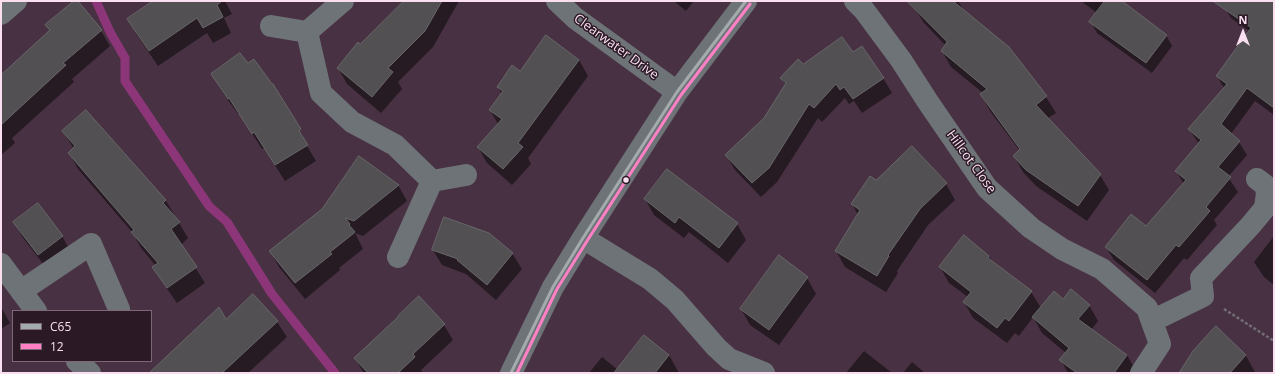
<!DOCTYPE html>
<style>
body{margin:0}
#map{position:relative;width:1275px;height:374px;overflow:hidden;background:#483142;font-family:"Open Sans",sans-serif}
canvas{display:block}
.frame{position:absolute;inset:0;border:2px solid #fadff1;pointer-events:none}
.legend{position:absolute;left:12px;top:310px;width:140px;height:52px;box-sizing:border-box;background:#2b1926;border:1px solid #7e6877;margin:0;padding:5px 7px;list-style:none;font-size:12px;color:#fadff1}
.legend li{display:flex;align-items:center;gap:8px;height:20px}
.legend b{width:20px;border:1px solid #7e6877}
.north{position:absolute;left:1223px;top:12px;width:40px;height:40px;-webkit-text-stroke:3px #2b1926;paint-order:stroke;rotate:0deg;font-size:11px;font-weight:700;line-height:16px;text-align:center;color:#fadff1}
.north::after{content:'';display:block;margin:auto;width:14px;height:18px;background:#fadff1;clip-path:polygon(50% 0,100% 100%,50% 72%,0 100%)}
</style>
<div id="map">
<canvas width="1275" height="374"></canvas>
<div class="frame"></div>
<ul class="legend">
<li><b style="height:5px;background:#a3abad"></b>C65</li>
<li><b style="height:5px;background:#ff80c5"></b>12</li>
</ul>
<div class="north">N</div>
</div>
<script>
const ctx = document.querySelector('canvas').getContext('2d');
ctx.lineJoin = 'round';
function paint(path, color) { ctx.fillStyle = color; ctx.fill(path, 'evenodd'); }
function strokePath(path, color, width, dash) { ctx.strokeStyle = color; ctx.lineWidth = width; ctx.lineCap = dash ? 'butt' : 'round'; ctx.setLineDash(dash || []); ctx.stroke(path); }
function write(font, color, halo, rows, align = 'center') {
  ctx.font = font + ' "Open Sans",sans-serif'; ctx.lineWidth = 3; ctx.setLineDash([]); ctx.textBaseline = 'middle'; ctx.strokeStyle = halo; ctx.fillStyle = color; for (const [text, x, y, turn = 0] of rows) {
    ctx.save(); ctx.translate(x, y); ctx.rotate((+turn || 0) * Math.PI / 180); ctx.textAlign = isNaN(turn) ? turn : align; if (halo) ctx.strokeText(text, 0, 0); ctx.fillText(text, 0, 0); ctx.restore();
  }
}
paint(new Path2D(`
 M76 1 101 31 110 46 72 79 74 82 12 138 15 143 1 155V76L50 31 46 25Z
 M154 1H225L232 14 224 18 231 33 213 43 207 33 158 66 137 35 128 19Z
 M405 1H459L433 47 398 82 402 89 381 113 347 84 338 68Z
 M674 1H694L686 11Z
 M921 1H958L964 11 1009 47 1046 97 1056 113 1048 118 1100 175 1109 190 1087 221 1036 186 1023 172 1014 156 1020 151 990 111 981 95 983 93 951 67 942 51 946 46 924 23 914 7Z
 M1081 1H1120L1166 35 1172 46 1152 73 1097 33 1091 22 1097 13Z
 M1233 1H1274V40L1270 46 1231 18 1226 10Z
 M853 54 883 78 892 93 862 113 854 101 849 104 845 98 822 122 818 118 777 182 761 197 735 170 726 155 764 119 786 85 781 78 803 65Z
 M255 59 316 161 285 181 264 148 262 149 239 113 238 114 221 90 212 74 248 65Z
 M579 60 588 76 528 158 531 164 512 185 487 163 478 147 498 124 490 110 502 94 498 87 520 72Z
 M1274 71V115L1255 101 1231 134 1239 142 1247 155 1228 177 1238 192 1214 220 1217 225 1187 260 1184 258 1155 293 1114 260 1106 247 1146 228 1184 184 1176 171 1199 144 1189 129 1224 88 1217 76Z
 M86 112 166 201 188 238 181 245 205 283 177 303 163 283 153 268 156 266 141 248 132 232 78 169 69 153 74 149 63 131Z
 M912 147 946 184 955 200 928 225 897 271 898 273 886 292 845 267 836 251 858 215 852 204Z
 M398 185 407 201 363 236 355 233 363 249 339 268 340 270 305 299 279 267 270 251 322 210ZM354 231V234L327 255 325 254Z
 M645 199 737 224 746 240 728 263 689 232 684 238 654 215Z
 M14 222 62 236 71 252 48 270 23 238Z
 M1274 236V285L1264 277 1254 262Z
 M433 250 512 253 522 269 496 300 466 274 442 265Z
 M989 256 992 262 1031 292 1041 308 1063 300 1089 305 1098 321 1091 330 1127 355 1136 371 1134 373H1068L1061 360 1066 353 1042 333 1033 317 1019 336 1015 333 1007 343 973 318 964 302 968 297 949 283 940 267Z
 M807 278 816 294 779 345 750 325 741 309Z
 M253 295 277 322 287 337 248 373H150L226 320Z
 M1 307 10 323 1 329Z
 M444 325 453 340 421 370 423 373H364L355 358Z
 M1216 327 1246 356 1255 372 1254 373H1181Z
 M864 351 892 373H846Z
 M669 355 679 373H589L602 357 618 370Z
 M912 362 925 373H903Z`), '#0007');
strokePath(new Path2D(`
 M96 1 110 32 125 58V81L209 206 227 222 272 294 335 373`), '#8c3578', 9);
const building = new Path2D(`
 M74 1H78L102 30 63 63 66 65 1 125V75L50 30 45 25Z
 M153 1H222L217 5 223 17 203 28 197 18 149 51 127 19Z
 M404 1H442L425 31 388 68 393 72 372 97 337 68 358 42 360 44Z
 M907 1H953L1009 47 1047 96 1036 105 1101 174 1078 206 1026 170 1013 156 1020 149 980 94 987 89 941 51 947 42Z
 M1105 1H1122L1167 35 1146 63 1089 22Z
 M1213 1H1274V108L1247 88 1221 124 1240 141 1218 167 1231 177 1206 207 1210 211 1179 247 1176 245 1147 280 1105 247 1131 214 1146 226 1186 180 1175 171 1201 140 1188 129 1227 84 1216 76 1251 28Z
 M546 35 579 60 518 143 523 147 503 169 477 147 502 119 489 110 503 91 497 87 512 65 520 71Z
 M842 37 853 52 862 46 884 78 853 99 844 87 840 90 836 84 814 108 809 104 769 168 752 183 725 155 764 118 786 83 780 78 798 59 803 64Z
 M240 53 248 63 254 59 272 84H273L301 129 299 131 308 145 275 165 254 132 252 134 229 98 228 99 211 74Z
 M86 110 166 200 163 203 180 222 171 229 197 267 167 288 152 267 158 263 131 232 134 230 68 153 75 146 62 131Z
 M912 146 947 183 920 209 888 255 889 256 877 276 835 251 860 210 851 204 870 176 876 180Z
 M359 156 399 185 354 221 345 218 350 224 349 225 355 232 330 252 332 254 295 283 269 251 322 209Z
 M667 169 738 223 719 248 679 217 675 223 644 199Z
 M38 203 63 236 38 255 13 222Z
 M444 217 489 233 513 253 487 285 457 260 458 259 432 250Z
 M964 235 989 256 988 258 1032 291 1009 321 1005 318 997 328 963 302 971 292 939 267Z
 M779 255 808 277 769 330 740 309Z
 M1071 289 1090 305 1078 319 1127 355 1114 373H1077L1059 360 1069 348 1032 317 1054 291 1063 299Z
 M253 294 278 321 222 373H149L219 307 226 319Z
 M419 296 445 324 413 354 415 357 398 373H368L354 358 398 317V316Z
 M1216 326 1246 355 1230 373H1179L1193 351Z
 M644 335 669 355 655 373H614Z`);
paint(building, '#535054');
strokePath(building, '#676768', 1);
strokePath(new Path2D(`
 M1224 309 1274 341`), '#736d75', 2.5, [3, 2]);
strokePath(new Path2D(`
 M343 1 307 32 321 93 352 122 395 145 432 181 398 257
 M557 1 575 18 677 92
 M855 1 864 10 901 60 928 102 987 188 1031 228 1062 249 1102 269 1147 308 1160 344 1141 373
 M1 14 16 1
 M271 26 307 32
 M432 181 466 175
 M583 238 650 279 675 300 716 347 729 359 764 373
 M1 264 36 311
 M21 291 91 244 119 309
 M1152 321 1203 296 1201 278 1250 226 1265 208 1267 193 1265 185 1257 179
 M77 361 90 373
 M511 373 553 287 583 238 677 92 746 1`), '#6e7378', 22);
strokePath(new Path2D(`
 M511 373 553 287 583 238 677 92 746 1`), '#a3abad', 3);
strokePath(new Path2D(`
 M517 373 557 289 587 241 681 95 750 4`), '#ff80c5', 3);
for (const [x, y, r, color] of [
 [626,180,3.5,"#fadff1"]
]) { const dot = new Path2D(); dot.arc(x, y, r, 0, 2 * Math.PI); ctx.fillStyle = color; ctx.fill(dot); strokePath(dot, '#2b1926', 1.5); }
write('13px', '#fadff1', '#2b1926', [
 ["Clearwater Drive",616,47,36],
 ["Hillcot Close",971,162,54]
]);
</script>
